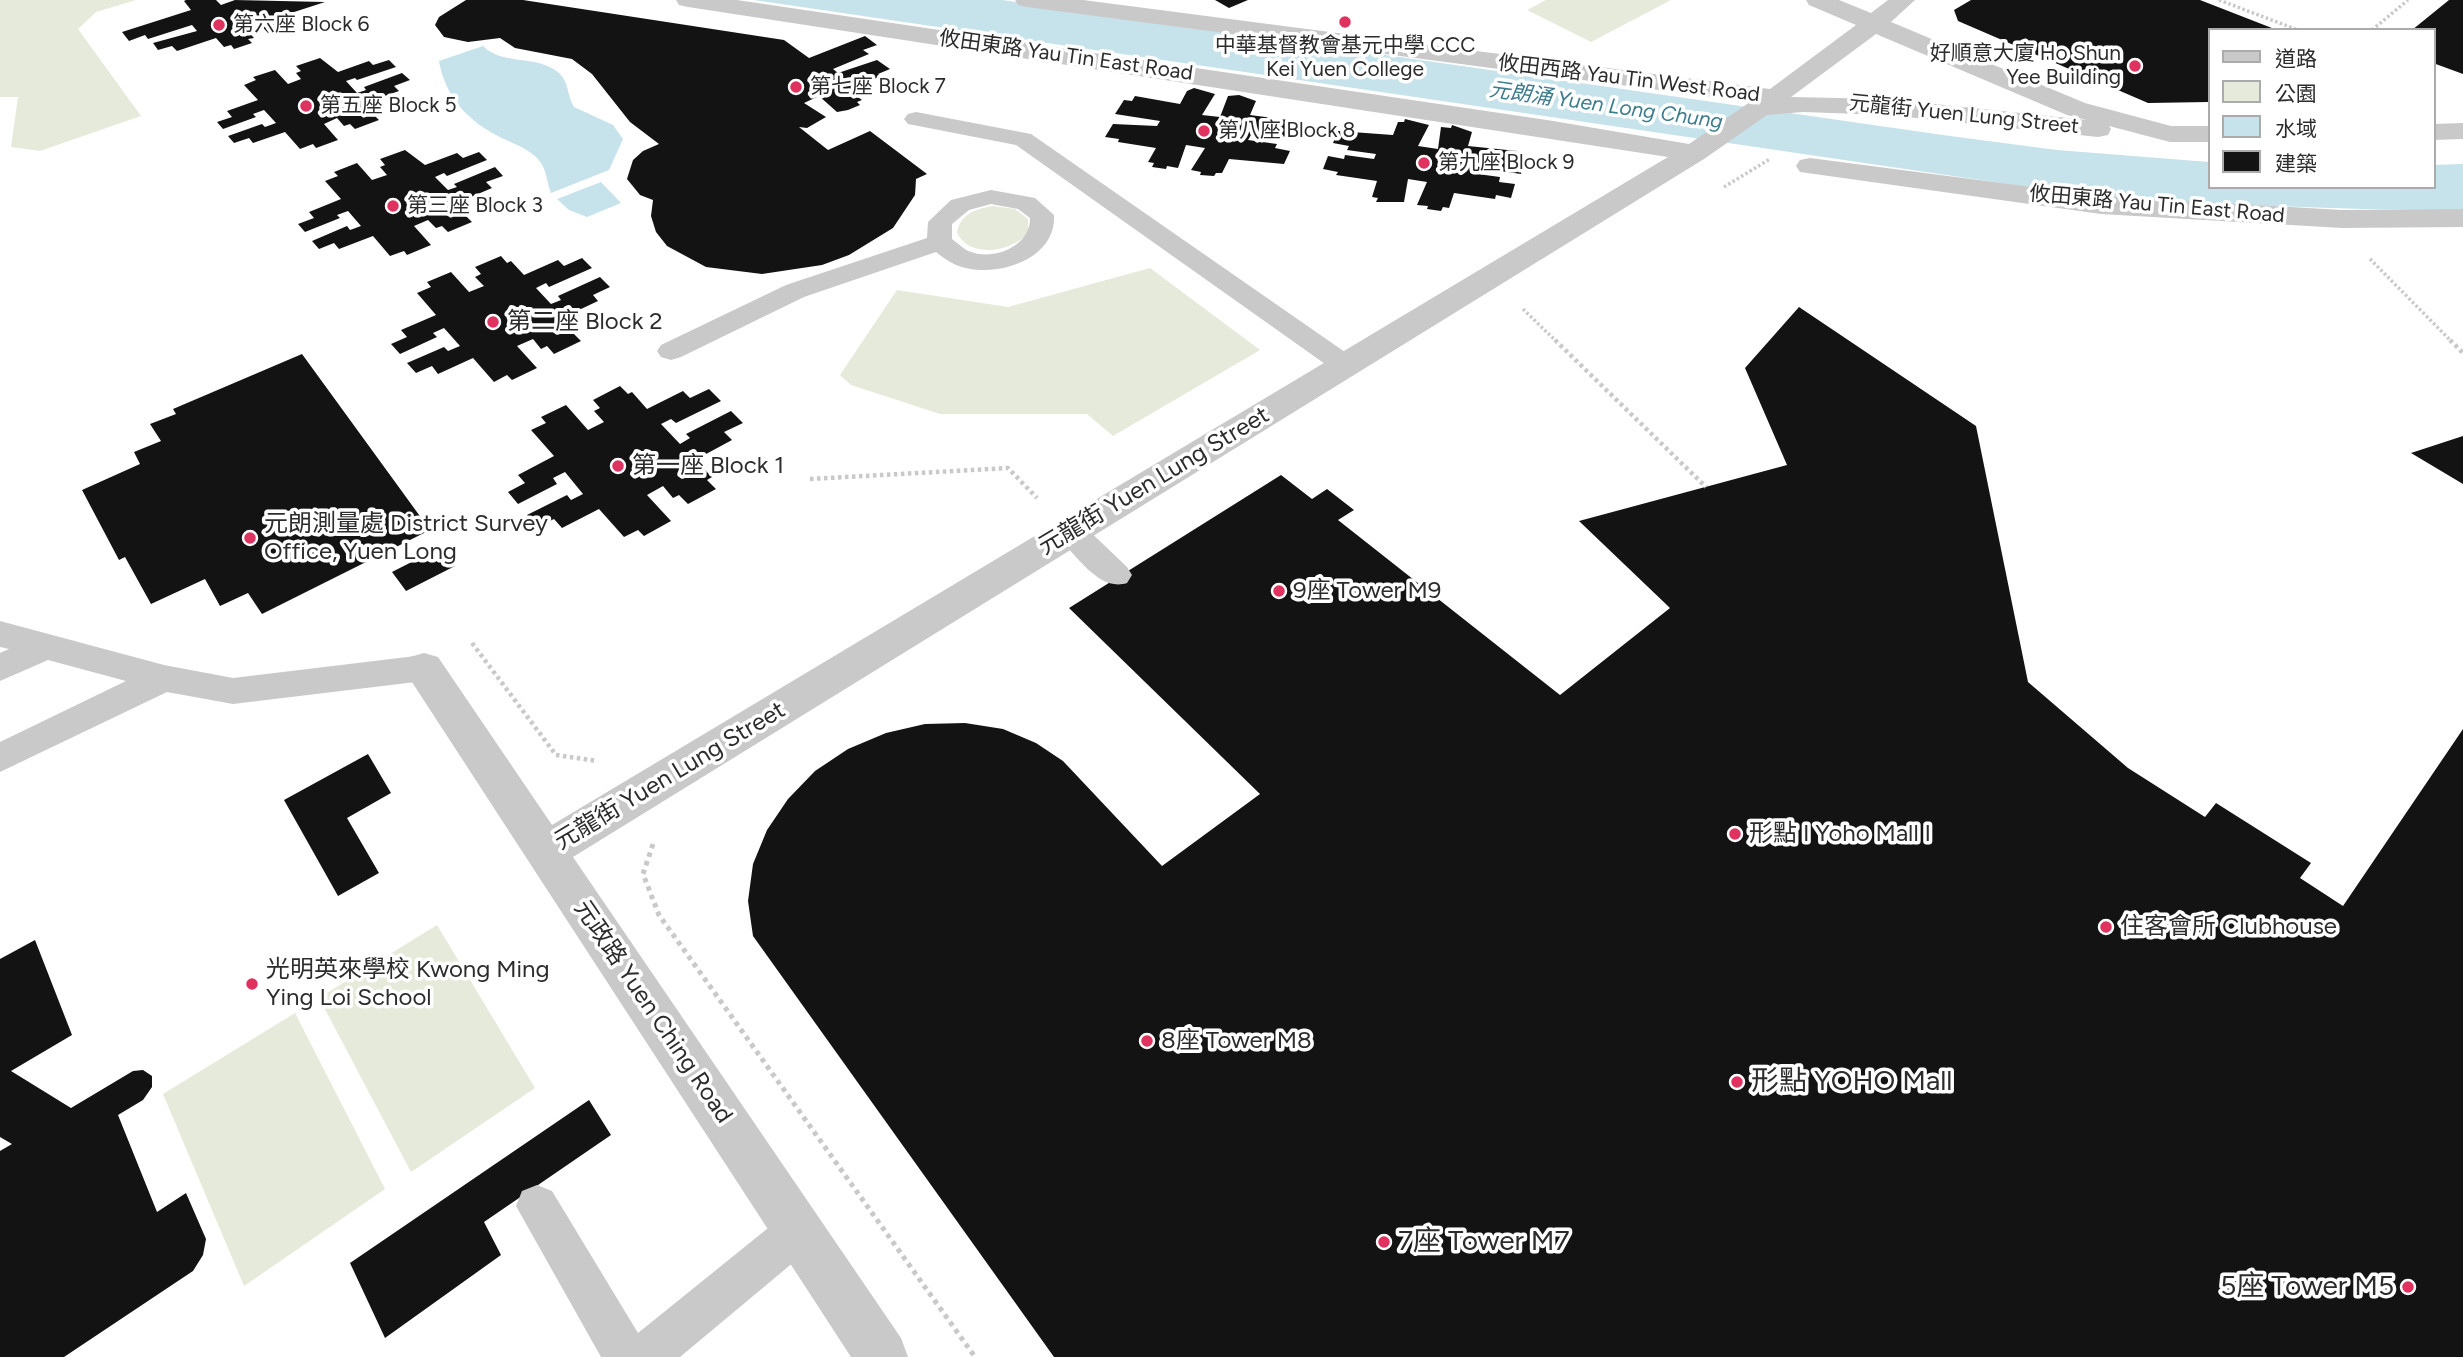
<!DOCTYPE html>
<meta charset="utf-8">
<style>
body{margin:0}
#map{position:relative;width:2463px;height:1357px;overflow:hidden;background:#fff;font-family:Figtree,"Noto Sans TC",sans-serif}
canvas{display:block}
.legend{position:absolute;left:2208px;top:28px;width:228px;height:161px;box-sizing:border-box;background:#fff;border:2px solid #ababab;margin:0;padding:9px 12px;list-style:none;font-size:21px;color:#2c2c2c}
.legend li{display:flex;align-items:center;gap:14px;height:35px}
.legend b{width:35px;border:2px solid #ababab}
</style>
<div id="map">
<canvas width="2463" height="1357"></canvas>
<ul class="legend">
<li><b style="height:9px;background:#c9c9c9"></b>道路</li>
<li><b style="height:19px;background:#e6eada"></b>公園</li>
<li><b style="height:19px;background:#c6e2ea"></b>水域</li>
<li><b style="height:19px;background:#131313"></b>建築</li>
</ul>
</div>
<script>
const ctx = document.querySelector('canvas').getContext('2d');
ctx.lineJoin = 'round';
function paint(path, color) { ctx.fillStyle = color; ctx.fill(path, 'evenodd'); }
function strokePath(path, color, width, dash) { ctx.strokeStyle = color; ctx.lineWidth = width; ctx.lineCap = dash ? 'butt' : 'round'; ctx.setLineDash(dash || []); ctx.stroke(path); }
function write(font, color, halo, rows, align = 'center') {
  ctx.font = font + ' Figtree,"Noto Sans TC",sans-serif'; ctx.lineWidth = 7; ctx.setLineDash([]); ctx.textBaseline = 'middle'; ctx.strokeStyle = halo; ctx.fillStyle = color; for (const [text, x, y, turn = 0] of rows) {
    ctx.save(); ctx.translate(x, y); ctx.rotate((+turn || 0) * Math.PI / 180); ctx.textAlign = isNaN(turn) ? turn : align; if (halo) ctx.strokeText(text, 0, 0); ctx.fillText(text, 0, 0); ctx.restore();
  }
}
paint(new Path2D(`
 M0 0H136L96 12 78 29 141 116 40 151 11 147 18 97H0Z
 M1546 0H1671L1591 42 1527 10Z
 M993 206 1015 209 1028 219V233C1012 252 970 259 957 233 960 214 976 209 993 206Z
 M1150 268 1260 350 1113 436 1087 414H940L851 385 840 375 897 290 1008 307Z
 M437 925 535 1088 411 1172 319 998Z
 M295 1013 385 1189 244 1286 163 1094Z`), '#e6eada');
paint(new Path2D(`
 M754 0H1002L1950 136 2057 150 2209 162V187H2433V165L2463 164V210C2331 210 2200 204 2069 193Z
 M483 46C502 66 537 54 559 73 569 82 567 96 574 107L613 125 623 139 609 170 551 193C546 180 547 168 537 158 526 147 511 143 498 136 467 120 445 96 439 61Z
 M601 182 621 203 587 217 569 210 557 199Z`), '#c6e2ea');
paint(new Path2D(`
 M186 0H216L221 5 235 0 325 2 288 14 297 23 290 25 294 29 276 35 273 31 268 33 257 21 243 26 254 38 248 39 252 43 234 49 231 45 224 47 216 38 177 51 172 46 158 50 153 43 197 31 192 25 148 39 145 35 129 41 122 32 191 10 184 1Z
 M466 0H523L784 40 809 58 865 36 877 45 863 50 869 54 833 69 838 73 877 60 890 69 878 74 881 76 848 90 862 100 857 102 860 105 848 110 837 112 819 96 804 103 826 117 807 128 799 127 828 150 870 131 927 174 916 179 915 195 893 228 849 255 822 265 762 274 706 267 667 246 656 232 651 216 653 200 640 195 627 179 633 160 643 151 659 144 630 122 592 74 572 59 515 48 500 38 468 42 444 37 435 25 439 17Z
 M1215 0H1248L1229 8Z
 M1971 0H2200L2277 30H2209V102L2148 103 1958 21 1954 10Z
 M2449 0H2463V74L2433 63V30H2412Z
 M320 58 338 72 369 61 373 65 389 60 396 67 357 80 355 78 346 81 357 93 366 90 364 87 402 73 410 80 394 86 399 91 367 102 377 113 374 115 379 120 355 129 350 124 344 126 337 118 324 124 338 140 316 148 313 144 300 149 285 132 253 143 249 138 234 143 228 136 262 124 265 127 276 123 264 110 253 114 256 117 223 129 217 122 232 117 227 111 258 100 244 85 256 80 253 77 275 70 288 84 301 79 296 73 301 71 296 66Z
 M1194 88 1215 94 1202 115 1220 117 1228 96 1239 95 1256 101 1250 115 1288 120 1287 123 1301 126 1296 138 1280 136 1279 140 1251 135 1248 140 1277 144 1275 148 1290 151 1284 164 1229 159 1222 173H1216L1214 176 1200 175 1201 172 1191 170 1205 148 1186 145 1178 168 1167 166 1166 169 1152 167 1154 163 1148 162 1156 148 1118 142 1119 139 1105 137 1113 124 1157 126 1160 121 1115 114 1124 100 1132 101 1135 96 1180 104 1187 91Z
 M1405 119 1429 125 1418 146 1438 149 1441 127 1451 128 1452 125 1472 132 1468 146 1517 151 1515 157 1524 158 1521 174 1472 167 1470 173 1500 177 1499 182 1515 184 1511 198 1496 195 1495 199 1454 193 1449 208 1443 207 1441 211 1427 209 1428 206 1417 205 1427 182 1408 179 1404 202H1376L1378 198 1372 197 1377 181 1336 175 1338 172 1323 169 1328 156 1344 159 1345 155 1374 159 1376 154 1347 150 1349 146 1333 143 1338 131 1393 135 1398 122H1404Z
 M405 150 425 165 457 153 463 158 479 152 487 160 447 176 444 173 435 177 448 190 457 187 454 184 495 167 503 176 486 182 492 188 459 202 470 214 466 216 472 222 448 232 442 226 436 228 428 220 414 226 431 245 407 255 404 251 390 256 373 236 339 249 334 243 319 249 312 241 347 226 350 230 361 226 348 211 337 215 340 218 305 232 298 224 314 218 309 212 341 199 325 181 338 176 334 172 357 163 372 180 387 175 380 167 385 165 380 159Z
 M501 256 507 263 511 261 524 275 558 260 564 266 582 258 592 268 549 287 546 283 536 288 551 304 561 300 558 296 600 277 610 287 593 295 598 301 564 317 578 332 574 334 581 341 554 354 547 346 541 349 533 339 517 346 537 368 512 380 507 375 494 382 473 358 438 374 432 366 416 373 407 363 444 347 448 351 460 346 444 328 433 333 437 337 400 354 391 344 407 337 401 330 436 315 417 293 431 287 427 282 451 272 469 292 484 286 475 277 481 274 475 267Z
 M1799 307 1976 426 2028 682 2128 768 2205 817 2216 803 2311 863 2300 878 2343 906 2463 729V1357H1054L753 936 748 901 753 864 767 830 788 799 815 771 848 749 886 733 925 724 965 723 1003 729 1036 743 1063 761 1162 866 1260 794 1069 608 1281 475 1312 499 1327 489 1354 510 1338 520 1560 695 1670 608 1579 521 1787 465 1745 368Z
 M302 354 430 530 262 614 248 593 220 606 205 579 151 604 125 557 119 560 82 490 140 464 134 452 161 441 150 424 176 414 173 409Z
 M620 386 628 394 632 392 647 409 683 391 690 398 709 389 721 401 676 423 671 419 661 424 680 444 690 438 686 434 731 411 743 423 724 432 732 440 695 460 712 477 707 480 716 489 688 504 679 495 673 498 663 486 647 495 671 521 644 536 638 530 624 537 599 509 562 528 554 519 537 527 527 515 567 495 571 500 583 494 565 472 553 478 557 484 518 504 508 492 525 483 518 475 554 456 531 430 546 423 541 417 566 405 588 430 604 422 594 411 600 408 593 400Z
 M2463 436V484L2411 453Z
 M441 547 455 566 406 591 392 572Z
 M368 754 391 793 347 818 379 873 338 896 284 800Z
 M35 940 72 1035 11 1071 71 1108 133 1071 143 1070 152 1076V1087L143 1100 118 1115 157 1212 186 1193 206 1239 203 1255 193 1271 64 1357H0V1151L12 1144 0 1137V959Z
 M589 1100 611 1135 484 1222 501 1255 385 1338 350 1263Z`), '#131313');
strokePath(new Path2D(`
 M2219 0 2298 30
 M2372 30 2408 0
 M1724 187 1770 159
 M2370 259 2452 342
 M1523 309 1557 342`), '#c9c9c9', 3.5, [2.5, 2.5]);
strokePath(new Path2D(`
 M1555 340 1706 487
 M2450 340 2463 353
 M810 479 1008 468 1037 498
 M472 643 556 755 597 761`), '#c9c9c9', 4.5, [3.5, 3.5]);
strokePath(new Path2D(`
 M653 844 643 874 659 915 975 1357`), '#c9c9c9', 5, [4.5, 4.5]);
paint(new Path2D(`
 M916 112 1031 134 1355 359 1359 365 1355 371 1345 374 1335 371 1016 145 908 124 904 119 908 114Z
 M991 190 1035 198 1054 215C1057 261 991 281 954 264 948 261 941 256 936 252L804 297 681 357 671 360 661 357 657 351 661 345 786 285 927 238 928 222 951 200ZM991 204 1018 209 1030 218C1031 245 995 261 971 252 964 250 958 243 952 239V224L969 210Z
 M1071 521 1082 524 1127 567 1132 575 1127 583C1100 592 1078 557 1060 540L1056 532 1060 524Z
 M0 621 164 665 233 678 424 655 436 659 441 668 436 677 424 681 233 704 167 692 0 772V742L126 681 48 660 0 681V653L9 649 0 647Z
 M537 1185 552 1191 638 1333 783 1216 798 1209 813 1216 820 1231 813 1246 680 1357H601L516 1206 522 1191Z`), '#c9c9c9');
paint(new Path2D(`
 M676 0H737L1547 120 1689 144 1750 102 1027 7 1018 5 1015 0H1083L1770 89 1856 25 1809 5 1806 0H1839L1871 13 1888 0H1915L1891 22 2085 103 2171 126H2209V142H2170L2109 126 2111 129 2108 135 2098 137 1887 115 1803 112 1767 115 1704 159 573 857 901 1338 908 1357H851L410 679 405 668 410 657 424 653 438 657 552 825 1668 157 688 7 679 5ZM1876 34 2067 115 2087 120 1887 99 1791 97Z
 M2463 123V139L2433 140V124Z
 M1810 158 2101 196 2342 210 2463 209V227L2342 228 2101 214 1800 172 1796 166 1800 160Z`), '#c9c9c9');
for (const [x, y, r, color] of [
 [1345,22,7,"#e0325f"],
 [219,25,7,"#e0325f"],
 [2135,66,7,"#e0325f"],
 [796,87,7,"#e0325f"],
 [306,106,7,"#e0325f"],
 [1204,131,7,"#e0325f"],
 [1424,163,7,"#e0325f"],
 [393,206,7,"#e0325f"],
 [493,322,7,"#e0325f"],
 [618,466,7,"#e0325f"],
 [250,538,7,"#e0325f"],
 [1279,591,7,"#e0325f"],
 [1735,834,7,"#e0325f"],
 [2106,927,7,"#e0325f"],
 [252,984,7,"#e0325f"],
 [1147,1041,7,"#e0325f"],
 [1737,1082,7,"#e0325f"],
 [1384,1242,7,"#e0325f"],
 [2408,1287,7,"#e0325f"]
]) { const dot = new Path2D(); dot.arc(x, y, r, 0, 2 * Math.PI); ctx.fillStyle = color; ctx.fill(dot); strokePath(dot, '#fff', 2.5); }
write('21px', '#2c2c2c', '#fff', [
 ["第六座 Block 6",233,25],
 ["中華基督教會基元中學 CCC",1345,46,"center"],
 ["Kei Yuen College",1345,70,"center"],
 ["好順意大廈 Ho Shun",2121,54,"right"],
 ["Yee Building",2121,78,"right"],
 ["第七座 Block 7",810,87],
 ["第五座 Block 5",320,106],
 ["第八座 Block 8",1218,131],
 ["第九座 Block 9",1438,163],
 ["第三座 Block 3",407,206]
], 'left');
write('21px', '#2c2c2c', '#fff', [
 ["攸田東路 Yau Tin East Road",1066,56,8],
 ["攸田西路 Yau Tin West Road",1629,79,7],
 ["元龍街 Yuen Lung Street",1964,115,6],
 ["攸田東路 Yau Tin East Road",2157,205,5]
]);
write('italic 21px', '#3d7c8c', '#fff', [
 ["元朗涌 Yuen Long Chung",1606,106,8]
]);
write('24px', '#2c2c2c', '#fff', [
 ["第二座 Block 2",507,322],
 ["第一座 Block 1",632,466],
 ["元朗測量處 District Survey",264,524],
 ["Office, Yuen Long",264,552],
 ["9座 Tower M9",1293,591],
 ["形點 I Yoho Mall I",1749,834],
 ["住客會所 Clubhouse",2120,927],
 ["光明英來學校 Kwong Ming",266,970],
 ["Ying Loi School",266,998],
 ["8座 Tower M8",1161,1041]
], 'left');
write('24px', '#2c2c2c', '#fff', [
 ["元龍街 Yuen Lung Street",1154,481,-31],
 ["元龍街 Yuen Lung Street",670,776,-31],
 ["元政路 Yuen Ching Road",653,1012,56]
]);
write('28px', '#2c2c2c', '#fff', [
 ["形點 YOHO Mall",1751,1082],
 ["7座 Tower M7",1398,1242],
 ["5座 Tower M5",2394,1287,"right"]
], 'left');
</script>
